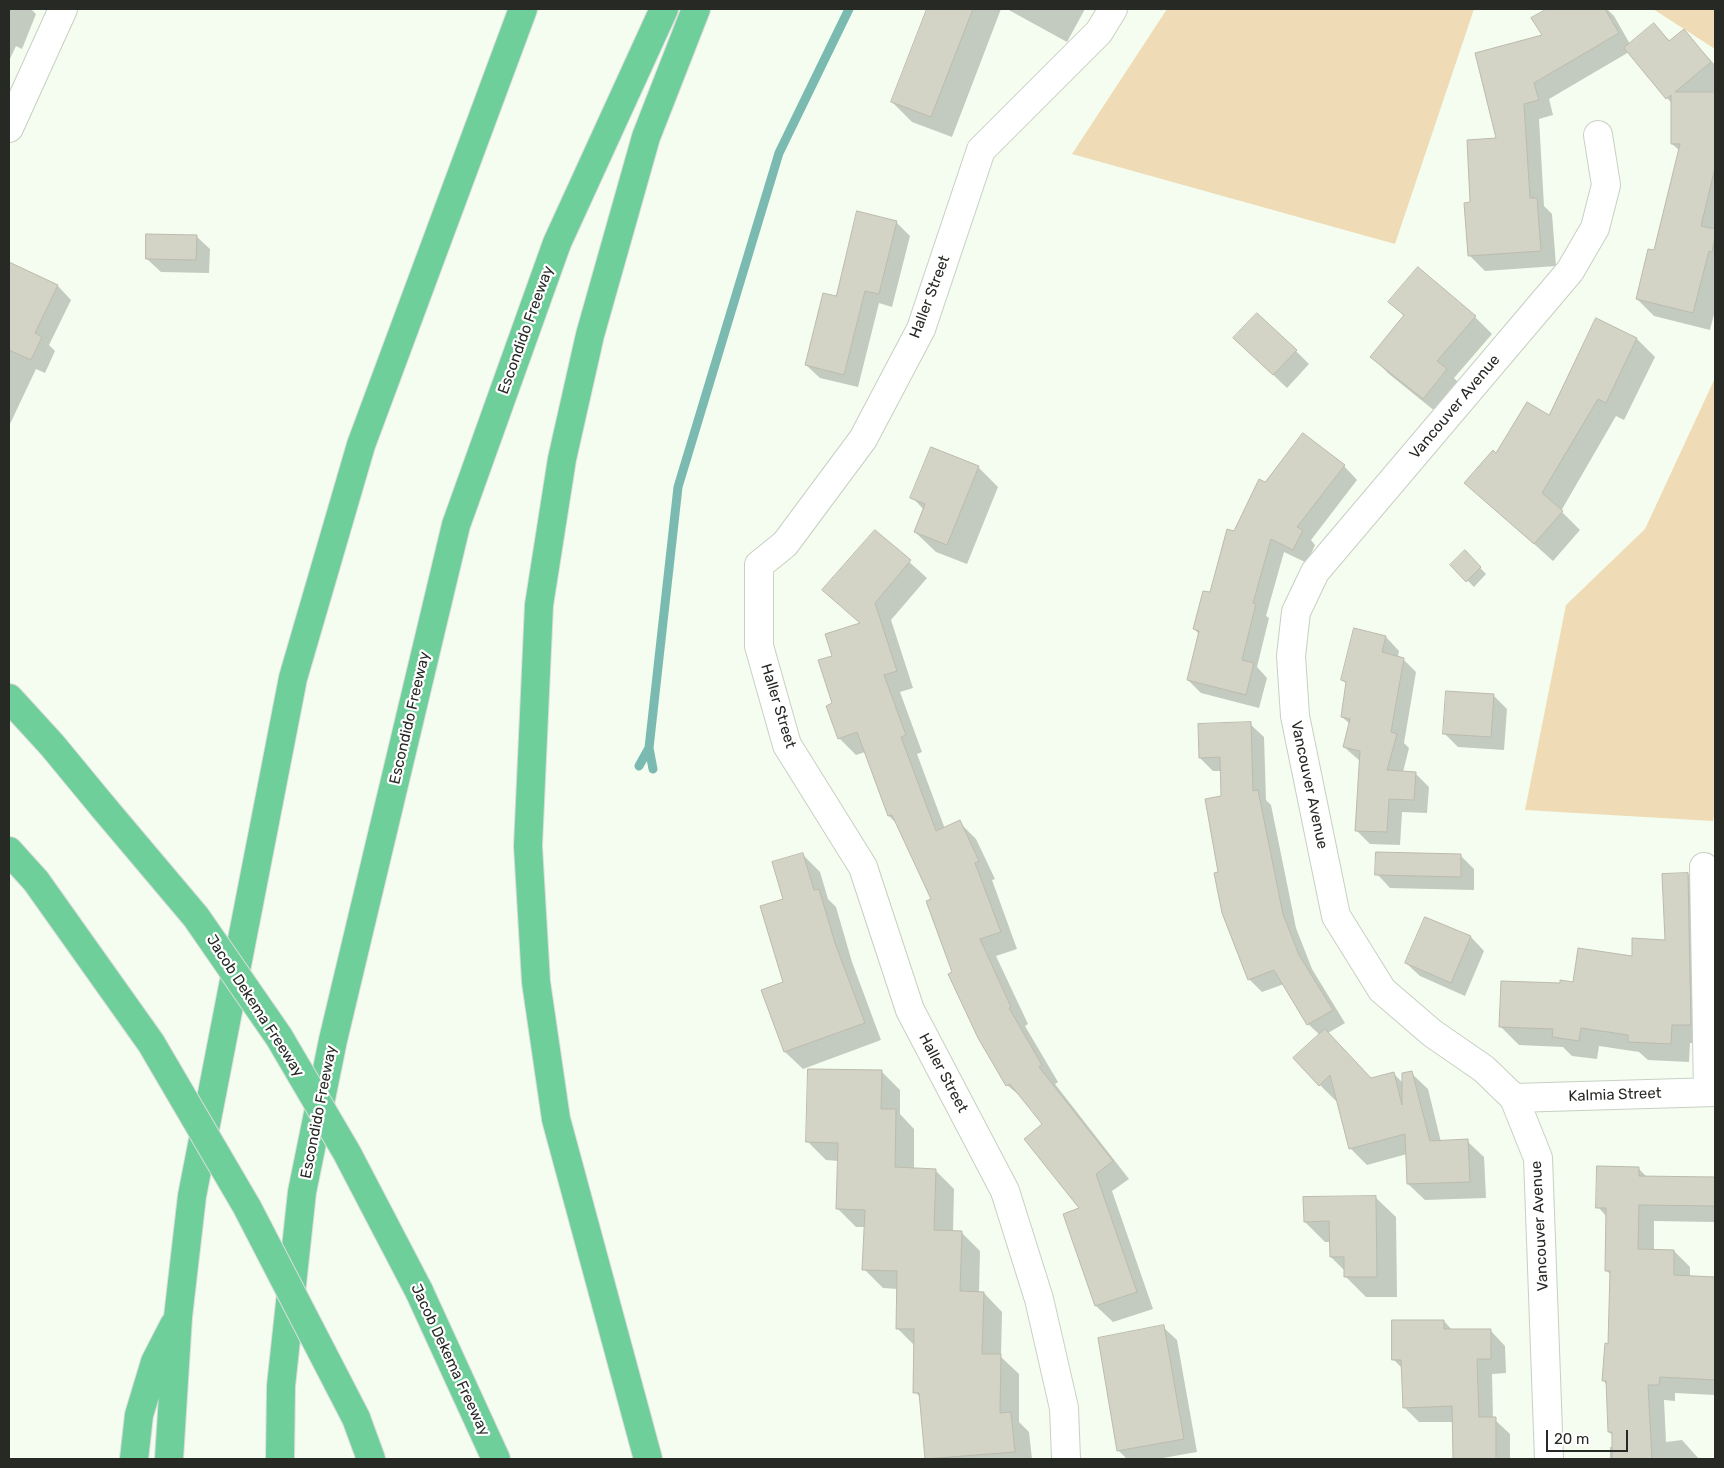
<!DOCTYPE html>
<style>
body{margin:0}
#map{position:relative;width:1724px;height:1468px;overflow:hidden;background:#f4fdef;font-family:Rubik,sans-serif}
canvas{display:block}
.frame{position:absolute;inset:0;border:10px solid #262924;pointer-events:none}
.scale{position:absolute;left:1546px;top:1430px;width:82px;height:22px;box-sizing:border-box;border:2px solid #262924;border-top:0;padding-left:6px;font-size:15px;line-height:18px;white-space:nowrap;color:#262924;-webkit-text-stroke:4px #fff;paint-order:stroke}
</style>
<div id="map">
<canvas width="1724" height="1468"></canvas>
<div class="frame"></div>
<div class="scale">20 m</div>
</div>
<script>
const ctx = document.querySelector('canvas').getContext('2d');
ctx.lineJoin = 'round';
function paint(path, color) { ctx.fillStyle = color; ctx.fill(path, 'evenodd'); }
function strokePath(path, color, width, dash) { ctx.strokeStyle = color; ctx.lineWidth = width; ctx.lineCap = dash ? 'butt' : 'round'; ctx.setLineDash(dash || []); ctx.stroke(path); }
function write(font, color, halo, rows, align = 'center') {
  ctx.font = font + ' Rubik,sans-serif'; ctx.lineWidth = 4.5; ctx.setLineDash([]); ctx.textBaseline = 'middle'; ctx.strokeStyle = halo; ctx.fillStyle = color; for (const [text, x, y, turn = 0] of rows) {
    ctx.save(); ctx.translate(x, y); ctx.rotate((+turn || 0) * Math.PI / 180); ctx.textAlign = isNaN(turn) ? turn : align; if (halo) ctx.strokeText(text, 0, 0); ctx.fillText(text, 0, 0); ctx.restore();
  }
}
paint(new Path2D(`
 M1167 9H1474L1395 244 1072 154Z
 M1653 9H1715V49Z
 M1715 378V810L1713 821 1525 810 1566 605 1645 529Z`), '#efdcb6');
paint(new Path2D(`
 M9 9H31L36 14 22 49 16 46 9 61Z
 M928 9H1001L952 137 912 122 892 102Z
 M1007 9H1085L1067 42Z
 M1549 9H1570L1575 14 1584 9H1607L1614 16 1630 44 1654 25 1670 41 1683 30 1715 65V90L1712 93H1715V310L1710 330 1654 316 1637 299 1655 252 1680 151 1672 144 1673 105 1629 52 1549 99 1553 115 1539 119 1544 206 1552 214 1556 266 1485 271 1470 256 1472 204 1544 36 1533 18Z
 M858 213 897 223 910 236 892 307 879 303 858 387 820 378 806 365 837 298Z
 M196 236 210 249 209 273 161 272 147 259Z
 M12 265 58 286 71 300 49 345 55 351 45 373 36 369 9 426V272Z
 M1390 302 1475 317 1492 334 1454 378 1464 388 1441 416 1389 374 1372 357 1404 316Z
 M1637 339 1655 357 1624 420 1616 416 1561 511 1580 530 1553 561 1466 483 1497 455 1550 416Z
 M1248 351H1296L1309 364 1287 388Z
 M1344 466 1357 480 1311 540 1315 545 1307 563 1284 552 1266 616 1269 618 1257 667 1267 678 1259 708 1201 693 1188 680 1199 634 1194 629 1211 594 1234 533 1265 483Z
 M978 467 998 487 967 564 936 552 915 532 924 510 912 497Z
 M875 531 927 578 891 620 913 688 900 692 922 752 917 754 945 829 959 822 976 839 995 879 992 880 1017 949 996 956 1028 1024 1025 1026 1058 1082 1055 1084 1129 1179 1112 1191 1153 1309 1113 1322 1096 1306 1081 1209 1044 1124 1026 1101 1007 1085 954 972 933 899 897 824 889 816 865 752 856 755 839 738 834 704 833 656 861 624 824 590Z
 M1465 552 1486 574 1474 587 1452 565Z
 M1355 630 1386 637 1399 651 1398 657 1403 659 1416 672 1404 743 1409 748 1403 772 1415 773 1429 787 1427 813 1402 812 1400 845 1370 844 1356 830 1360 761 1344 747 1350 724 1342 717 1347 684 1342 680Z
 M1494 696 1507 709 1504 750 1458 747 1444 733Z
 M1250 724 1264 737 1266 800 1271 805 1296 928 1312 969 1345 1023 1328 1033 1371 1079 1393 1073 1403 1083 1411 1073 1428 1089 1441 1142 1467 1141 1484 1157 1486 1198 1425 1200 1408 1184 1407 1154 1367 1165 1350 1148 1338 1100 1336 1101 1320 1085V1035L1308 1024 1284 984 1262 992 1249 979 1219 873 1222 771H1213L1200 758Z
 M803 855 820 872 828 899 836 907 852 962 881 1040 803 1069 785 1052 762 990 784 982 785 900Z
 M1460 855 1474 869V890L1390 888 1377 874Z
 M1688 874 1707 893 1709 1044 1690 1043 1689 1062 1648 1060 1639 1052 1599 1046 1597 1059 1572 1056 1563 1047 1519 1045 1500 1026 1574 983 1667 941Z
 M1426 918 1471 937 1484 951 1465 996 1420 976 1406 963Z
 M881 1071 900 1090V1114L914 1129V1169L935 1170 954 1189 953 1232H961L980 1251 979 1293H984L1002 1312 1001 1357 1019 1374V1422L1029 1432 1032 1459H927L921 1398 915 1392V1346L897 1328 898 1289 883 1288 864 1269 865 1227H856L837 1208 839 1161 826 1160 808 1142Z
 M1638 1168 1647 1177 1714 1178 1715 1168V1222L1654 1221V1251H1674L1690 1267V1277L1715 1278V1395L1675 1393V1401L1664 1400 1666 1442 1682 1440 1699 1459H1610V1447H1613V1436L1609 1432 1607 1385 1603 1380 1609 1345 1611 1275 1606 1270 1607 1217 1598 1207Z
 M1375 1197 1396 1217 1397 1297H1366L1346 1277 1345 1271 1331 1257V1242H1325L1305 1222Z
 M1444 1321 1453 1331 1490 1330 1505 1346 1506 1373 1492 1374 1493 1418 1510 1434V1459H1455L1454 1422H1419L1404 1407 1403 1369 1394 1360Z
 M1163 1327 1177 1340 1197 1452 1157 1459H1127L1118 1450Z`), '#0003');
strokePath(new Path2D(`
 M639 766 649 748
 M653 769 649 748 678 487 779 153 849 9`), '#7bbab0', 9);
const building = new Path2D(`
 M927 9H973L931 117 891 102Z
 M1547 9H1605L1619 33 1534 83 1539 100 1524 104 1530 198H1537L1541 251 1468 256 1464 203 1470 202 1467 140 1496 138 1475 53 1542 35 1531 18Z
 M1654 23 1669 41 1684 29 1711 62 1675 92H1715V168L1701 226 1715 229V237L1712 252 1709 251 1693 313 1636 299 1648 249 1654 250 1680 144H1671V95L1666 99 1624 48Z
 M857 211 897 221 879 294 865 291 844 375 805 365 823 293 836 296Z
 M146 234 197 235 196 260 146 259Z
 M9 262 58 285 35 333 42 337 31 360 9 350Z
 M1418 267 1476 316 1437 361 1447 369 1423 399 1370 357 1404 315 1388 302Z
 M1257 313 1297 350 1273 375 1233 338Z
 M1596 318 1637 338 1606 403 1598 399 1542 493 1563 511 1534 544 1464 483 1493 450 1496 453 1527 402 1549 415Z
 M1303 433 1345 465 1297 527 1303 530 1293 550 1271 539 1253 603 1256 604 1242 660 1254 663 1246 695 1187 680 1199 631 1193 629 1203 591 1210 592 1227 529 1234 531 1259 479 1265 482Z
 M931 447 979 466 947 545 914 532 925 504 910 498Z
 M875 530 911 560 875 603 897 671 884 675 906 735 901 737 936 831 960 820 979 861 975 863 1001 932 980 939 1011 1007 1009 1008 1042 1065 1039 1067 1113 1161 1096 1174 1137 1292 1095 1306 1063 1214 1079 1208 1024 1139 1042 1124 1010 1084 1006 1086 978 1038 948 974 952 972 926 901 931 899 892 815 888 816 857 732 838 739 826 706 832 703 818 660 832 656 825 634 860 623 822 590Z
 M1465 550 1481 567 1466 582 1450 565Z
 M1354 628 1386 636 1382 652 1404 658 1391 732 1397 734 1387 770 1416 772 1414 800 1389 799 1387 832 1355 831 1360 751 1343 747 1350 719 1341 717 1346 682 1341 680Z
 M1446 691 1494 694 1491 737 1443 734Z
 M1251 722 1253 791 1258 790 1283 914 1299 955 1333 1010 1307 1025 1274 970 1248 980 1222 913 1214 873 1218 872 1205 799 1221 796 1220 757 1199 758 1198 724Z
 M1376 852 1461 854V877L1375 875Z
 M803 853 814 890 819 889 835 943 865 1023 784 1052 761 990 783 982 760 906 783 899 772 862Z
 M1688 873 1691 1025H1672L1671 1044 1628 1042V1035L1581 1028 1579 1041 1552 1037 1553 1029 1499 1027 1501 981 1560 983V980L1573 982 1578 948 1632 956V938L1665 940 1662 874Z
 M1425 917 1471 936 1451 983 1405 963Z
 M1325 1029 1371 1078 1394 1072 1402 1105V1073L1412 1071 1430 1141 1468 1139 1470 1182 1407 1184 1405 1134 1349 1149 1330 1075 1319 1086 1293 1058Z
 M808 1069 882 1070 881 1109H896L895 1167 936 1169 934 1230 962 1231 960 1291 984 1292 982 1354H1001L1000 1413 1011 1412 1015 1452 925 1459 919 1393H913L914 1329H896L897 1271 862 1270 865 1210 836 1209 838 1143 806 1142Z
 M1597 1166 1639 1167V1176L1715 1177V1206L1639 1205 1638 1249 1674 1250V1275L1715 1277V1380L1660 1377 1659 1385H1648L1652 1459H1612V1432H1608L1606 1381H1602L1605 1343 1608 1344 1610 1271H1605L1606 1208H1596Z
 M1376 1196 1377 1277H1344V1257H1330L1329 1221 1304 1222 1303 1197Z
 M1392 1320H1444V1329H1491V1359H1477L1479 1417H1496V1459H1453L1452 1406 1403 1408 1401 1360H1392Z
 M1164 1325 1184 1439 1117 1451 1098 1338Z`);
paint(building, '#d3d4c5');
strokePath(building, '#bbbbad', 1);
const minor = new Path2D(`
 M9 128 63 9
 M1704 867 1708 1092
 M1514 1098 1715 1092
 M1066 1459 1064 1408 1039 1299 1005 1191 910 1010 863 867 787 745 759 646V565L785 544 863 439 921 329 981 150 1099 32 1113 9
 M1549 1459 1538 1158 1514 1098 1484 1069 1432 1033 1382 990 1336 916 1295 716 1291 656 1296 612 1315 572 1570 271 1595 228 1606 185 1598 135`);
const highway = new Path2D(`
 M9 698 52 745 104 808
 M9 851 36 881
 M419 1291 496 1459
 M356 1418 371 1459
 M134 1459 139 1415 155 1362 174 1325
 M169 1459 178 1317 192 1196 293 678 361 445 523 9
 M280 1459 281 1386 302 1192 333 1040 456 525 557 243 664 9
 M648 1459 556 1119 536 982 528 846 539 605 562 459 590 335 646 137 696 9`);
strokePath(minor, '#c7d0c3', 30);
strokePath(highway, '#dcdddc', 30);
strokePath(minor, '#fff', 28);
strokePath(highway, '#6ecf9b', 28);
const highwayBridge = new Path2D(`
 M104 808 196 917 279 1037 347 1153 419 1291
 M36 881 151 1043 247 1207 356 1418`);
strokePath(highwayBridge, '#dcdddc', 30, []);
strokePath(highwayBridge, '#6ecf9b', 28);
write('15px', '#262924', '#fff', [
 ["Haller Street",930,297,-69],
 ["Escondido Freeway",526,330,-70],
 ["Vancouver Avenue",1455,407,-50],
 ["Haller Street",778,706,73],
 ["Escondido Freeway",410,718,-77],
 ["Vancouver Avenue",1309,785,78],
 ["Jacob Dekema Freeway",255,1006,57],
 ["Haller Street",943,1073,62],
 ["Kalmia Street",1615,1095,-2],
 ["Escondido Freeway",319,1112,-79],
 ["Vancouver Avenue",1540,1226,-93],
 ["Jacob Dekema Freeway",450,1360,65]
]);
</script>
